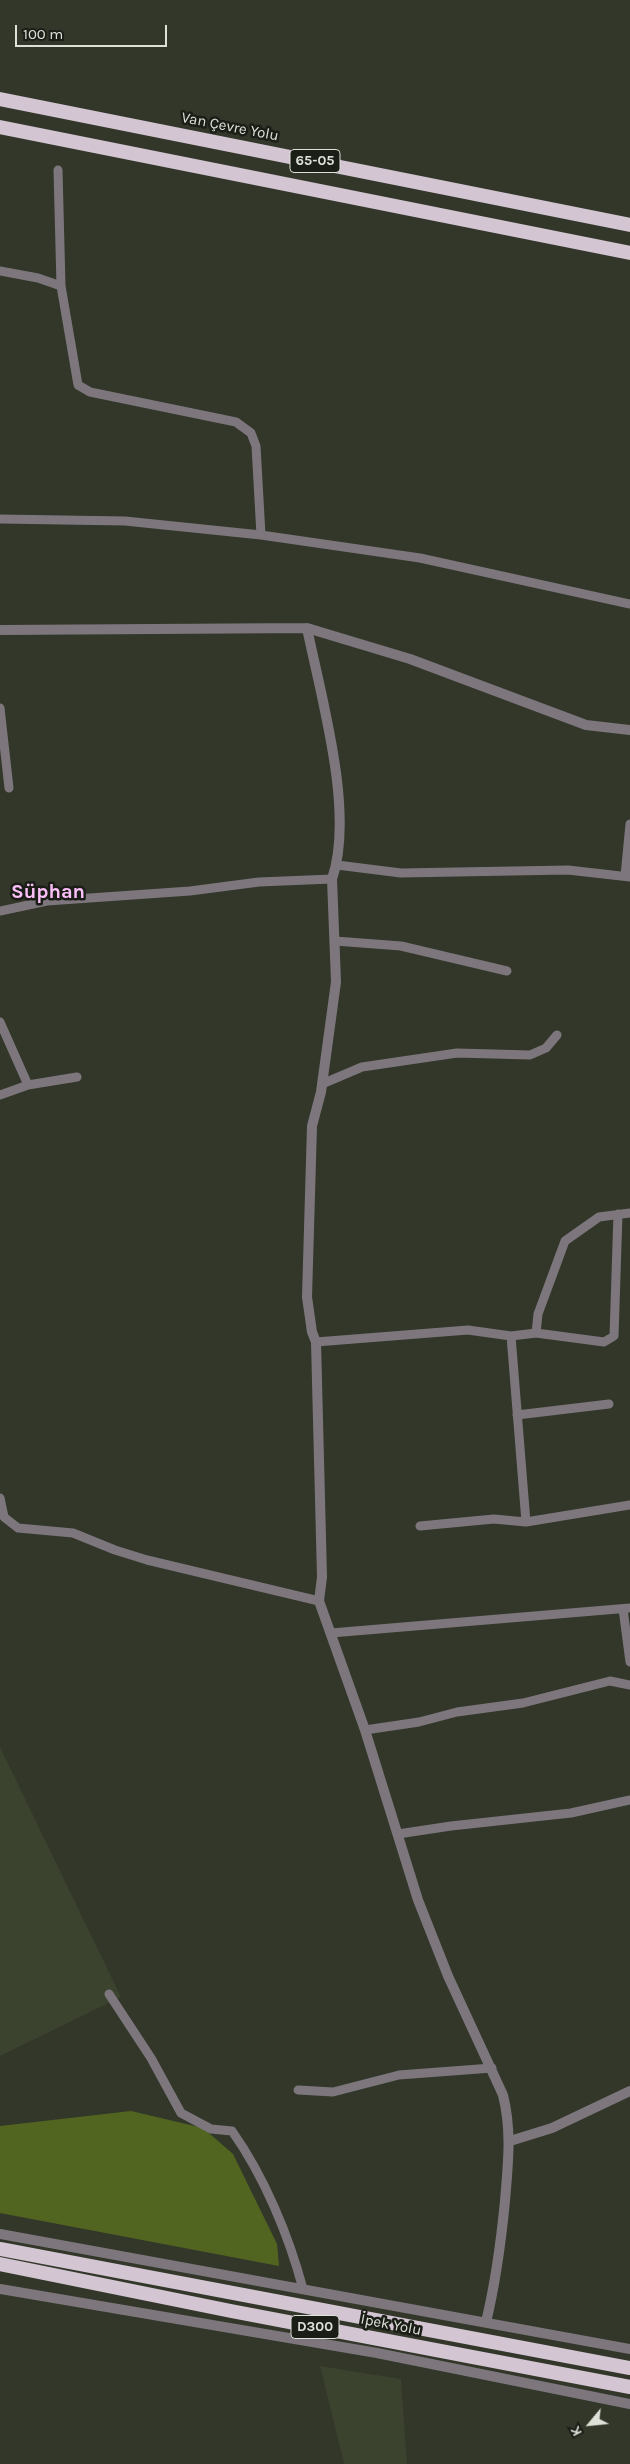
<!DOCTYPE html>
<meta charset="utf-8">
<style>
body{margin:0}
#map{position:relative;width:630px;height:2464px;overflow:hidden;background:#32372a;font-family:Karla,sans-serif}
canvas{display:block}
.north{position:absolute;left:565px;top:2399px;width:50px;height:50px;-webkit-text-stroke:4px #1b1e17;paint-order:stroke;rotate:242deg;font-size:14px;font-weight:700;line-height:20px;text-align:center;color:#dee1d8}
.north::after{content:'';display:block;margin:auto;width:18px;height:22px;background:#dee1d8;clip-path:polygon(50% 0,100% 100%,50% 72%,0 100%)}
.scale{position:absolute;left:15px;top:25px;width:152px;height:22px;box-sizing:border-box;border:2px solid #dee1d8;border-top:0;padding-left:6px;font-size:15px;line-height:18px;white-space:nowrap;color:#dee1d8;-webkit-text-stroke:4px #1b1e17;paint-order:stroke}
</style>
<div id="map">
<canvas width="630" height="2464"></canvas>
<div class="north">K</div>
<div class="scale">100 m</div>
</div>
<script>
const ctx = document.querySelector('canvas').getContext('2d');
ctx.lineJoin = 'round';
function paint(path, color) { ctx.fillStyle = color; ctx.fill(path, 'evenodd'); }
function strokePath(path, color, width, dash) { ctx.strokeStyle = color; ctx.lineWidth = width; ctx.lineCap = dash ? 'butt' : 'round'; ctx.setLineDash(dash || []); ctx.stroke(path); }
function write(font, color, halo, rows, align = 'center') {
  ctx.font = font + ' Karla,sans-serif'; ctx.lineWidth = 5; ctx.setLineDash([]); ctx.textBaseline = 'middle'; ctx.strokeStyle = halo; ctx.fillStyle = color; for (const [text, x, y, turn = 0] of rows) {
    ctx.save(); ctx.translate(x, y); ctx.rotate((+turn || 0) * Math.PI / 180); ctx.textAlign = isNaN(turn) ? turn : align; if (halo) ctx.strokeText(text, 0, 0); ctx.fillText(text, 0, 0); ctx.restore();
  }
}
paint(new Path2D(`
 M0 1747 121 1997 0 2056Z
 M320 2366 401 2379 407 2464H344Z`), '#3b422d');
paint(new Path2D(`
 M131 2111 203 2128 233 2154 277 2244 279 2266 0 2213V2126Z`), '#526520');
strokePath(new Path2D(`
 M58 170 61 286 78 385 90 392 236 422 251 433 256 446 261 535
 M0 271 38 278 61 286
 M0 519 125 521 261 535 420 558 630 604
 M0 708 9 788
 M337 865 401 873 568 870 630 877
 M625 876 630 824
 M0 911 47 901 190 891 259 882 332 879
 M335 941 401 946 507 971
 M0 1022 28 1085
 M322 1084 362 1067 457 1053 530 1055 546 1048 557 1035
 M0 1095 28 1085 77 1077
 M536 1333 604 1342 614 1336 618 1214
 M316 1342 468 1330 511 1336
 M517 1415 609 1404
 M0 1498 4 1517 18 1528 73 1533 115 1550 147 1560 319 1601
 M526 1522 511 1336 536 1333 538 1314 565 1241 599 1217 630 1213
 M420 1526 494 1519 526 1522 630 1505
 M623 1609 630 1662
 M331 1633 630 1608
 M365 1730 419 1722 457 1712 523 1703 610 1681 630 1685
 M398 1834 451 1826 571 1813 630 1800
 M109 1994 151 2058 181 2113 211 2129 232 2131C264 2176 289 2236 303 2289
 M298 2090 333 2092 399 2075 492 2068`), '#7d777d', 9);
strokePath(new Path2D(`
 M307 628C321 697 355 813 332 879L336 982 321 1092 312 1126 307 1297 312 1332 316 1342 322 1577 319 1601 365 1730 418 1900 448 1976 503 2095C512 2131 508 2164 505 2201 501 2242 496 2281 486 2322
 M0 630 307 628 410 659 586 725 630 730
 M510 2141 552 2128 630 2091
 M0 2234 630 2349
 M0 2289 377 2353 630 2404`), '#7d777d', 10);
strokePath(new Path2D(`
 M0 99 630 225
 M0 127 630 253
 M0 2249 630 2368
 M0 2264 231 2311 630 2387`), '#d3c5d2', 14);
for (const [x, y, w] of [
 [315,161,50],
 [315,2327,48]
]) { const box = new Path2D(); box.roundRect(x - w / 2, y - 11.5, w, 23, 4); ctx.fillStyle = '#1b1e17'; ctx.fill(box); strokePath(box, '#dee1d8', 1); }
write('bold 14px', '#dee1d8', null, [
 ["65-05",315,161],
 ["D300",315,2327]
]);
write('15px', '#dee1d8', '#1b1e17', [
 ["Van Çevre Yolu",230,127,11],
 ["İpek Yolu",391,2325,11]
]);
write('bold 20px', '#fcc0f8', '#1b1e17', [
 ["Süphan",48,892]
]);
</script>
